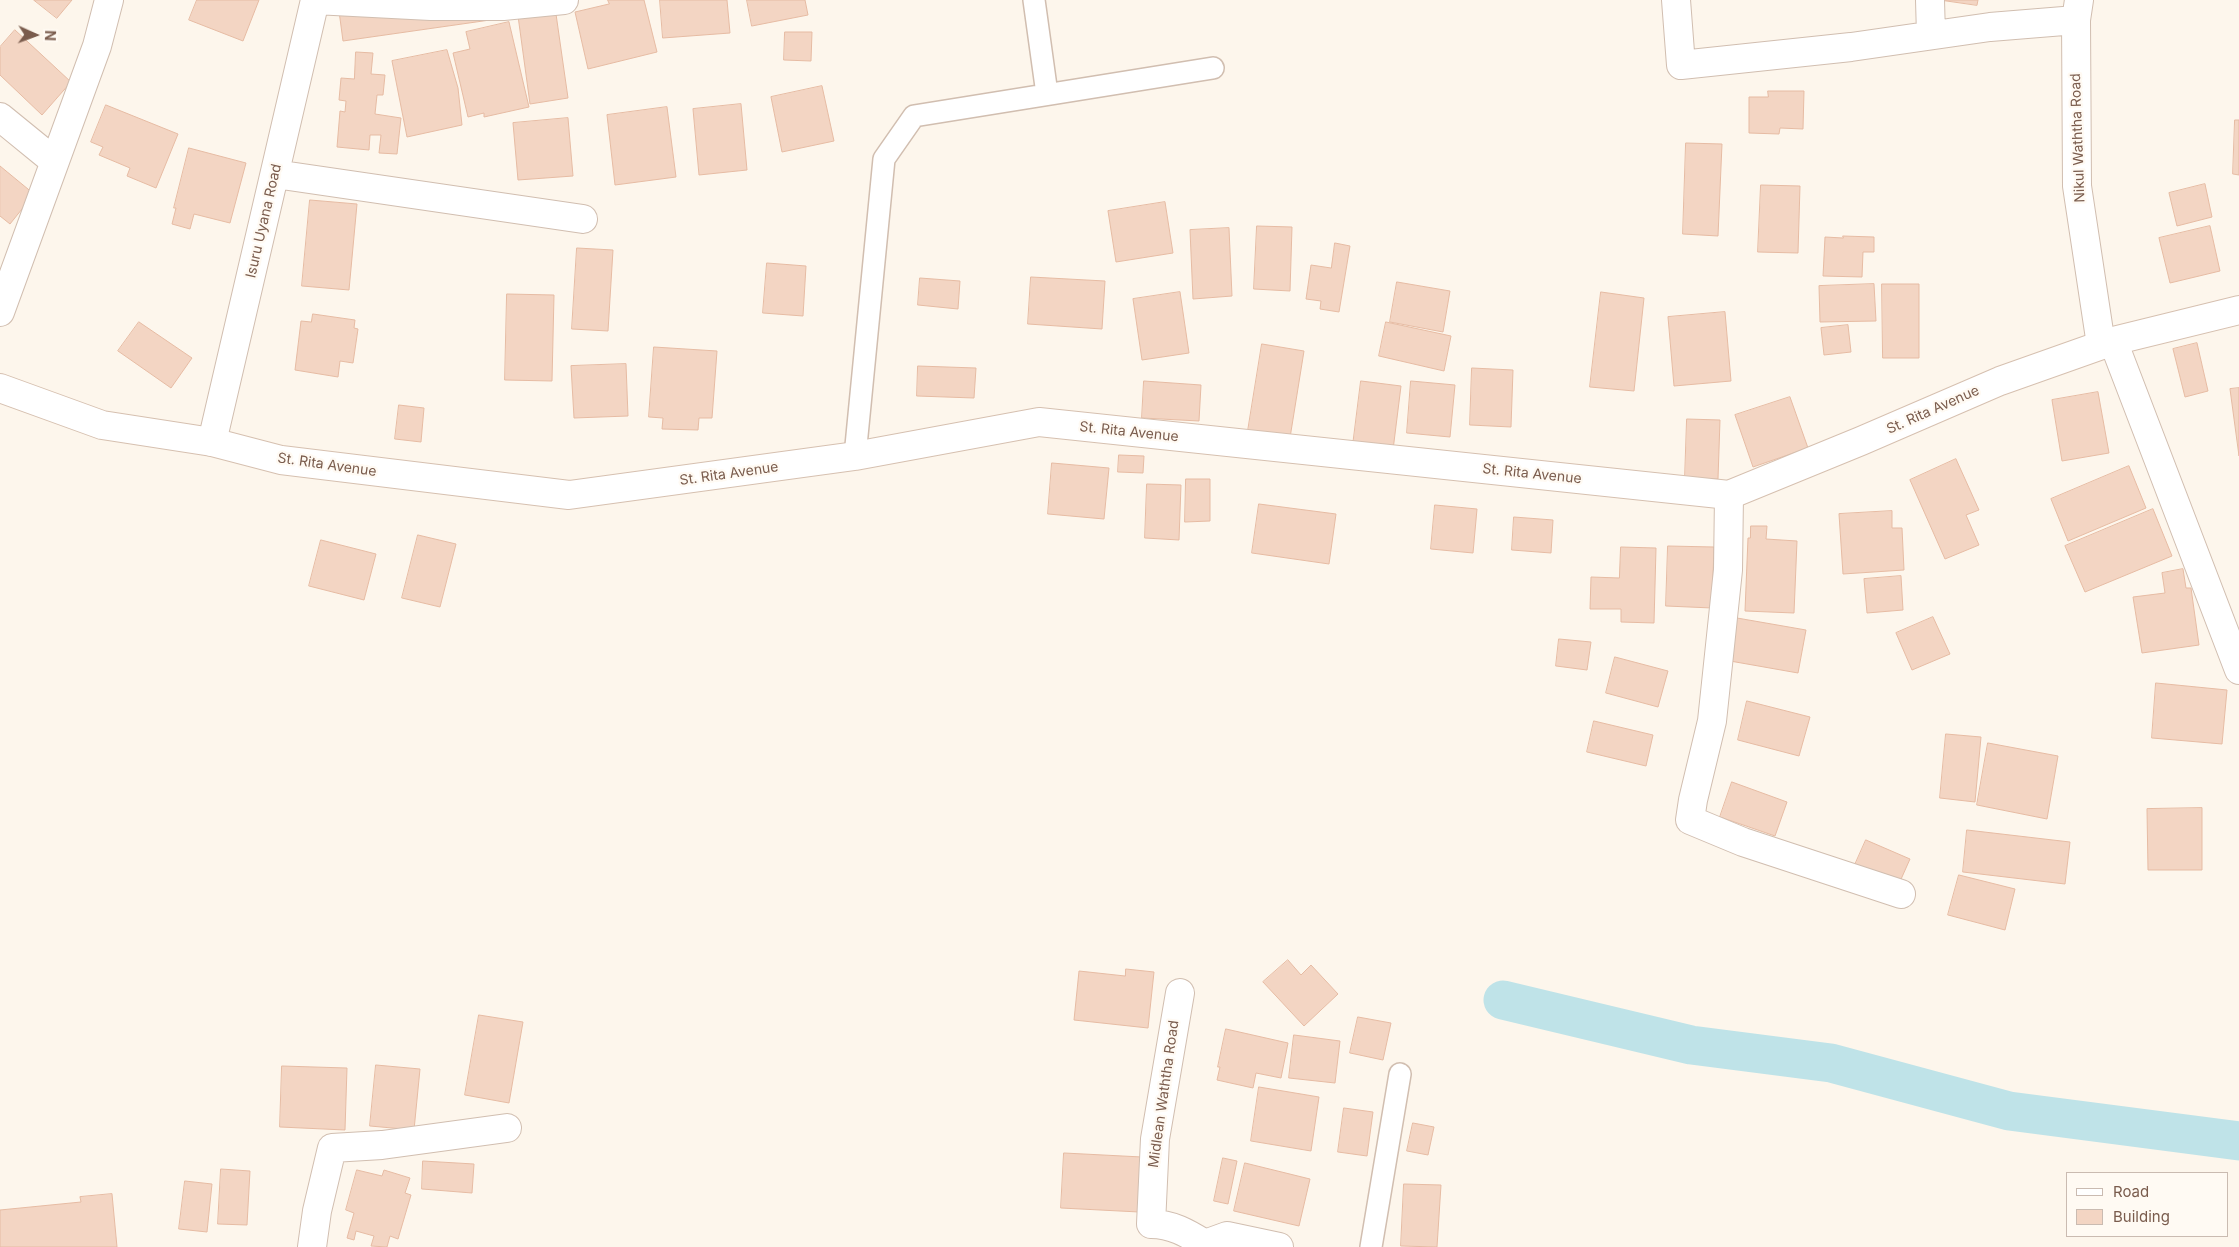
<!DOCTYPE html>
<style>
body{margin:0}
#map{position:relative;width:2239px;height:1247px;overflow:hidden;background:#fdf6ec;font-family:Inter,sans-serif}
canvas{display:block}
.legend{position:absolute;left:2066px;top:1172px;width:162px;height:65px;box-sizing:border-box;background:#fffaf3;border:1px solid #cabbb1;margin:0;padding:6px 9px;list-style:none;font-size:15px;color:#7a5c4d}
.legend li{display:flex;align-items:center;gap:10px;height:25px}
.legend b{width:25px;border:1px solid #cabbb1}
.north{position:absolute;left:10px;top:10px;width:50px;height:50px;-webkit-text-stroke:4px #fffaf3;paint-order:stroke;rotate:92deg;font-size:14px;font-weight:700;line-height:20px;text-align:center;color:#7a5c4d}
.north::after{content:'';display:block;margin:auto;width:18px;height:22px;background:#7a5c4d;clip-path:polygon(50% 0,100% 100%,50% 72%,0 100%)}
</style>
<div id="map">
<canvas width="2239" height="1247"></canvas>
<ul class="legend">
<li><b style="height:6px;background:#fff"></b>Road</li>
<li><b style="height:14px;background:#f3d5c3"></b>Building</li>
</ul>
<div class="north">N</div>
</div>
<script>
const ctx = document.querySelector('canvas').getContext('2d');
ctx.lineJoin = 'round';
function strokePath(path, color, width, dash) { ctx.strokeStyle = color; ctx.lineWidth = width; ctx.lineCap = dash ? 'butt' : 'round'; ctx.setLineDash(dash || []); ctx.stroke(path); }
function paint(path, color) { ctx.fillStyle = color; ctx.fill(path, 'evenodd'); }
function write(font, color, halo, rows, align = 'center') {
  ctx.font = font + ' Inter,sans-serif'; ctx.lineWidth = 4.5; ctx.setLineDash([]); ctx.textBaseline = 'middle'; ctx.strokeStyle = halo; ctx.fillStyle = color; for (const [text, x, y, turn = 0] of rows) {
    ctx.save(); ctx.translate(x, y); ctx.rotate((+turn || 0) * Math.PI / 180); ctx.textAlign = isNaN(turn) ? turn : align; if (halo) ctx.strokeText(text, 0, 0); ctx.fillText(text, 0, 0); ctx.restore();
  }
}
strokePath(new Path2D(`
 M1503 1000 1691 1045 1831 1063 2009 1111 2239 1141`), '#bfe3e8', 39);
const building = new Path2D(`
 M34 0H72L57 18Z
 M197 0H259L243 41 189 20Z
 M554 0 568 98 530 104 518 16 343 41 339 11Z
 M608 0H644L657 52 588 69 575 12 609 4Z
 M660 0H727L730 33 663 38Z
 M747 0H805L808 15 752 26Z
 M1940 0H1978L1977 5Z
 M509 22 529 107 484 117V113L468 117 453 53 470 49 466 32Z
 M15 30 71 82 42 115 0 75V47Z
 M785 32H812L811 61 784 60Z
 M447 50 458 88 462 125 407 137 392 61Z
 M356 52 373 53 371 74 385 75 383 95H377L375 114 401 118 397 154 379 153 381 135H370L369 150 337 147 340 111 345 112 346 101 339 100 341 78 354 79Z
 M822 86 834 141 782 152 771 97Z
 M1768 91H1804L1803 129 1780 128 1779 134 1749 133V97H1768Z
 M741 104 747 170 699 175 693 109Z
 M106 105 178 134 156 188 127 176 130 168 99 155 103 147 91 142Z
 M667 107 676 177 615 185 607 115Z
 M568 118 573 176 518 180 513 123Z
 M2235 120H2239V175L2233 174Z
 M1686 143 1722 144 1718 236 1683 234Z
 M189 148 246 163 230 223 194 214 190 229 172 224 176 208H174Z
 M0 166 34 194 10 224 0 216Z
 M2205 184 2212 217 2177 226 2169 193Z
 M1761 185 1800 186 1798 253 1758 252Z
 M310 200 357 204 349 290 302 286Z
 M1165 202 1173 253 1116 262 1108 211Z
 M1257 226 1292 227 1290 291 1254 289Z
 M2210 226 2220 271 2170 283 2159 238Z
 M1229 228 1232 296 1193 299 1190 230Z
 M1843 236 1874 237V252H1863L1862 277 1823 276 1825 237 1843 238Z
 M1335 243 1350 246 1339 312 1320 309 1321 301 1306 299 1311 265 1331 268Z
 M577 248 613 250 608 331 572 329Z
 M767 263 806 266 803 316 763 313Z
 M1031 277 1105 281 1102 329 1028 324Z
 M920 278 960 281 958 309 918 305Z
 M1397 282 1450 291 1443 332 1390 322Z
 M1874 284 1876 321 1820 322 1819 286Z
 M1882 284H1919V358H1883Z
 M1180 292 1189 353 1142 360 1133 299Z
 M1601 292 1644 298 1634 391 1590 387Z
 M507 294 554 295 552 381 505 380Z
 M1725 312 1731 381 1674 386 1668 317Z
 M313 314 355 320 354 328 358 329 353 363 340 361 338 377 295 370 301 321 311 322Z
 M139 322 192 358 171 388 118 351Z
 M1386 322 1451 336 1444 371 1379 356Z
 M1848 325 1851 352 1824 355 1821 328Z
 M2197 343 2208 391 2185 397 2173 349Z
 M1262 344 1304 351 1289 444 1247 437Z
 M654 347 717 351 712 418H699L698 430 662 429 663 418 649 417Z
 M626 364 628 416 574 418 571 366Z
 M918 366 976 368 974 398 917 396Z
 M1472 368 1513 370 1511 427 1470 425Z
 M1144 381 1201 385 1199 421 1142 418Z
 M1361 381 1401 386 1392 458 1352 453Z
 M1411 381 1455 385 1450 437 1407 433Z
 M2239 388V456L2230 389Z
 M2098 392 2109 453 2062 461 2052 400Z
 M1790 397 1808 448 1753 467 1735 415Z
 M399 405 424 408 421 442 395 439Z
 M1687 419 1720 420 1718 479 1685 478Z
 M1119 455 1144 456 1143 473 1118 472Z
 M1956 459 1979 510 1966 515 1979 545 1945 559 1910 480Z
 M1052 463 1109 468 1104 519 1048 514Z
 M2129 466 2146 508 2068 541 2051 499Z
 M1186 479H1210V521L1185 522Z
 M1147 484 1181 485 1179 540 1145 538Z
 M1259 504 1336 514 1329 564 1252 553Z
 M1435 505 1477 509 1473 553 1431 549Z
 M2153 509 2172 556 2085 592 2065 546Z
 M1892 511V528H1902L1904 570 1843 574 1839 514Z
 M1514 517 1553 520 1551 553 1512 550Z
 M1751 526H1767L1766 539 1797 541 1794 613 1745 611 1748 538H1750Z
 M418 535 456 544 440 607 402 598Z
 M321 540 376 554 364 600 309 586Z
 M1668 546 1714 547 1712 608 1666 606Z
 M1621 547 1656 548 1654 623 1621 622V609H1590L1591 577 1619 578Z
 M2183 569 2186 588H2191L2199 645 2142 653 2133 597 2165 593 2162 573Z
 M1901 576 1903 610 1867 613 1864 579Z
 M1933 617 1950 654 1912 670 1896 633Z
 M1737 618 1806 630 1798 673 1730 661Z
 M1559 639 1591 642 1587 670 1556 666Z
 M1615 657 1668 671 1658 707 1606 693Z
 M2156 683 2227 690 2222 744 2152 738Z
 M1747 701 1810 717 1799 756 1738 740Z
 M1594 721 1653 735 1646 766 1587 752Z
 M1946 734 1981 737 1975 802 1940 798Z
 M1988 743 2058 756 2047 819 1977 805Z
 M1732 782 1787 802 1775 836 1720 817Z
 M2202 808V870H2148L2147 809Z
 M1967 830 2070 842 2065 884 1963 872Z
 M1866 840 1910 859 1898 886 1854 867Z
 M1959 875 2015 889 2005 930 1948 915Z
 M1288 960 1301 975 1311 965 1338 994 1304 1026 1263 982Z
 M1126 969 1154 972 1148 1028 1074 1020 1079 971 1125 976Z
 M479 1015 523 1022 509 1103 465 1095Z
 M1358 1017 1391 1023 1383 1060 1350 1053Z
 M1226 1029 1288 1043 1281 1078 1256 1073 1253 1088 1217 1080 1220 1067H1218Z
 M1294 1035 1340 1041 1335 1083 1289 1078Z
 M376 1065 420 1069 414 1130 370 1126Z
 M282 1066 347 1068 345 1130 280 1127Z
 M1259 1087 1319 1097 1311 1151 1251 1141Z
 M1344 1108 1373 1112 1367 1156 1338 1152Z
 M1413 1123 1434 1127 1428 1155 1407 1151Z
 M1064 1153 1142 1157 1139 1212 1061 1208Z
 M1223 1158 1237 1161 1228 1204 1214 1201Z
 M423 1161 474 1164 472 1193 422 1189Z
 M1245 1163 1310 1179 1299 1226 1234 1211Z
 M221 1169 250 1171 247 1225 218 1224Z
 M357 1170 382 1176 384 1170 410 1178 405 1193 411 1195 398 1239 390 1236 387 1247 371 1246 374 1236 356 1231 354 1240 347 1238 354 1213 346 1210Z
 M185 1181 212 1184 207 1232 179 1229Z
 M1404 1184 1441 1185 1437 1247 1401 1246Z
 M112 1194 117 1247H0V1210L81 1202 80 1197Z`);
paint(building, '#f3d5c3');
strokePath(building, '#e6bba3', 1);
const lane = new Path2D(`
 M1034 0 1047 94
 M855 456 884 159 914 116 1213 68
 M1371 1247 1400 1074`);
const street = new Path2D(`
 M1676 0 1681 65 1851 47 1990 27 2076 20
 M1930 0 1931 35
 M2079 0 2076 20 2077 186 2101 345
 M0 117 54 161
 M275 174 583 219
 M0 312 97 46 109 0
 M2113 341 2239 670
 M212 442 315 0 431 6H503L564 0
 M1729 495 1728 570 1712 721 1693 800 1690 820 1743 842 1901 894
 M1180 993 1155 1139 1151 1224C1172 1224 1187 1233 1205 1244V1247
 M1205 1244 1227 1236 1279 1247
 M312 1247 317 1211 332 1148 382 1145 507 1128`);
const secondary = new Path2D(`
 M0 388 102 425 212 442 281 460 569 495 855 456 1039 422 1729 495 1861 441 2000 381 2113 341 2239 310`);
strokePath(lane, '#d1beb0', 24);
strokePath(street, '#d1beb0', 30);
strokePath(secondary, '#d6c0b0', 30);
strokePath(lane, '#fff', 21);
strokePath(street, '#fff', 28);
strokePath(secondary, '#fff', 28);
write('14px', '#7a5c4d', '#fffaf3', [
 ["Nikul Waththa Road",2078,138,-92],
 ["Isuru Uyana Road",264,221,-77],
 ["St. Rita Avenue",1933,410,-24],
 ["St. Rita Avenue",1129,432,6],
 ["St. Rita Avenue",327,465,8],
 ["St. Rita Avenue",729,474,-8],
 ["St. Rita Avenue",1532,474,6],
 ["Midlean Waththa Road",1164,1094,-82]
]);
</script>
